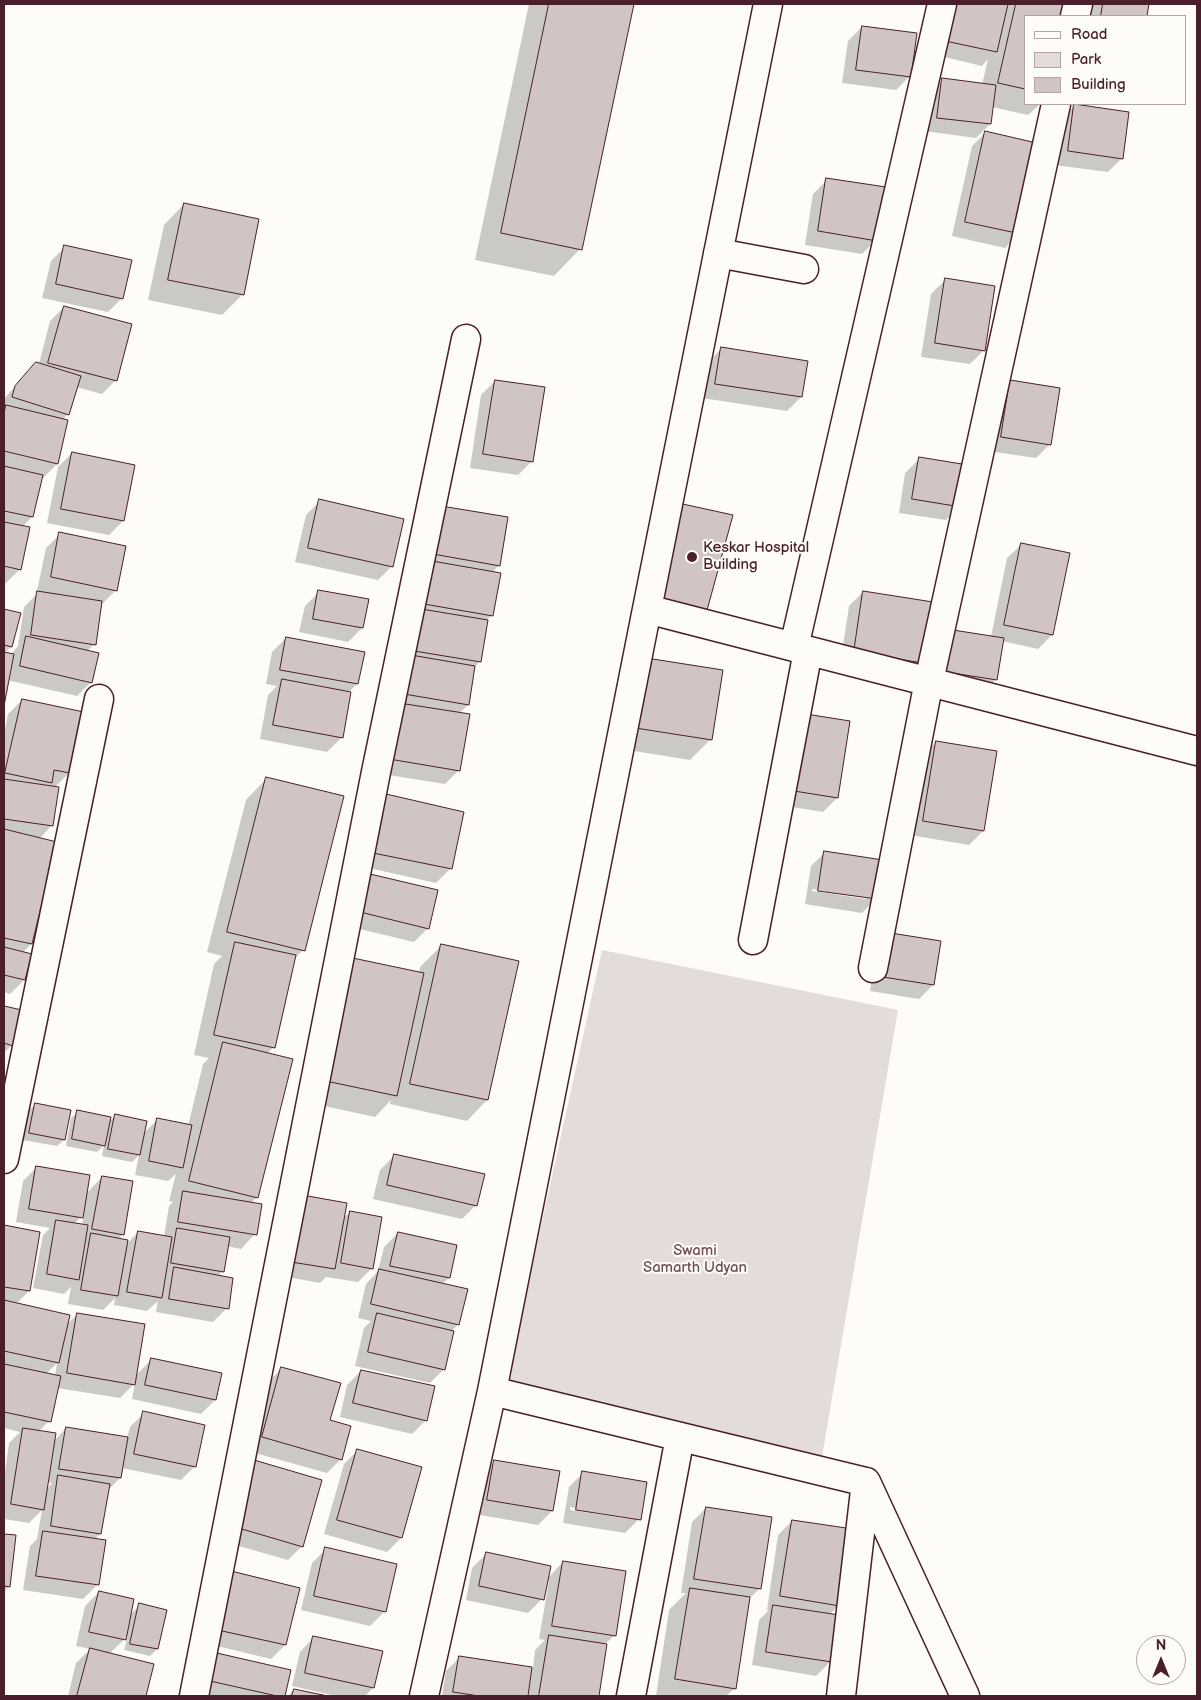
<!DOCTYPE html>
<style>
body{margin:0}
#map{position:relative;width:1201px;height:1700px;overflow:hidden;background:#fdfcf7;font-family:"Balsamiq Sans",sans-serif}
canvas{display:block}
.frame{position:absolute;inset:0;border:5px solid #4a1f2b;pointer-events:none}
.legend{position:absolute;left:1024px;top:15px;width:162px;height:90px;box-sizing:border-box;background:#fdfcf7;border:1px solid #b5a4a5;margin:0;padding:6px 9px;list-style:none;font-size:15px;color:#4a1f2b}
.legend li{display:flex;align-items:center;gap:10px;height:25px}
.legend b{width:25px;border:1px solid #b5a4a5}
.north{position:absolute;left:1136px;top:1635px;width:50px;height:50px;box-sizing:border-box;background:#fdfcf7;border:1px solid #b5a4a5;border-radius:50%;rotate:0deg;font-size:14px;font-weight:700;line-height:20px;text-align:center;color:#4a1f2b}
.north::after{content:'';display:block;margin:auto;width:18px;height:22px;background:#4a1f2b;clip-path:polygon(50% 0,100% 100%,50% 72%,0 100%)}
</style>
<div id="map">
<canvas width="1201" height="1700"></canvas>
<div class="frame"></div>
<ul class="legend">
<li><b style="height:6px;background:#fdfcf7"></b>Road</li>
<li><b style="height:14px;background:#e3dcda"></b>Park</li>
<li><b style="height:14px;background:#d0c5c4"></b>Building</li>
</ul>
<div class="north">N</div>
</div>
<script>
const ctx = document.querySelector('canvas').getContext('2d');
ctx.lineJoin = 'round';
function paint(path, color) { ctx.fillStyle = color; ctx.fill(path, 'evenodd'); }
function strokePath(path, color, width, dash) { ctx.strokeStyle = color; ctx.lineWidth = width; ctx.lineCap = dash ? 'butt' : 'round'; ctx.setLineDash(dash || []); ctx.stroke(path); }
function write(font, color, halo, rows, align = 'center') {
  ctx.font = font + ' "Balsamiq Sans",sans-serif'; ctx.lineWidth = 4; ctx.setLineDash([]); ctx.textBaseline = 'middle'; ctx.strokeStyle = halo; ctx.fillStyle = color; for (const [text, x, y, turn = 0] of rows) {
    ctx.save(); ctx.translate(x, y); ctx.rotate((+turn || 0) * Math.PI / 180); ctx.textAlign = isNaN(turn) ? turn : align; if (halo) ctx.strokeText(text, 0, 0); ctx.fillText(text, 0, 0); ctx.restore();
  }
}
paint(new Path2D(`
 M602 950 898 1010 822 1457 507 1380Z`), '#e3dcda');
paint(new Path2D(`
 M529 4H632L580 249 554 276 475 260Z
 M943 4H1070L1067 16H1025V104H1040L1028 115 992 107 990 124 976 138 924 131 929 94 943 80 982 85 988 59 982 66 932 54Z
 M1091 4H1148L1146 16H1089Z
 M862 27 910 76 896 90 842 83 848 41Z
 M1074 106 1122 158 1108 172 1055 165 1060 120Z
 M986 132 1019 234 1005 248 952 236 972 146Z
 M827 180 876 240 862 254 805 245 813 194Z
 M184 204 243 294 222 315 148 300 164 225Z
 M65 247 122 298 108 312 42 298 51 261Z
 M946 279 984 350 970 364 921 357 931 294Z
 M64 307 116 380 102 394 76 387 68 414 62 420 57 464 43 478 41 477 32 517 22 527 20 569 6 583H4V399L22 378 39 364 50 321Z
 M721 349 801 397 787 411 702 398 707 363Z
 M495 381 532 461 518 475 470 468 481 395Z
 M1010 381 1050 444 1036 458 988 451 996 395Z
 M72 453 123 521 109 535 47 523 58 467Z
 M919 459 960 506 946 520 899 513 905 473Z
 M320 501 392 566 378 580 295 562 306 515Z
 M428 521 499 565 492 573V615L487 620 480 661 474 668 468 705 458 714 459 770 445 784 376 773Z
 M658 525 704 614 684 635 629 619Z
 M60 534 116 590 102 604 95 644 87 651 91 682 77 696 7 680 4 699V610L19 614 11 647 4 653 12 655 13 652 18 646 24 607 39 592 37 591 46 548Z
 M1022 544 1052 635 1038 649 1002 641 996 679 982 693 933 685 939 645 991 637 1007 558Z
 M319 592 362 628 348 642 299 632 305 606Z
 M863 592 922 662 908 676 840 666 849 606Z
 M286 638 357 684 348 693 341 738 327 752 260 739 268 695 277 686 266 684 272 652Z
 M620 679 711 739 690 760 609 747Z
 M22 700 69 773 54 788 52 825 39 839 55 842 31 944 22 953 24 980 10 994 4 992V735L8 714Z
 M792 729 837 798 823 812 780 805Z
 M936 742 983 831 969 845 910 835 922 756Z
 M266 779 303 950 293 960 274 1047 267 1054 257 1197 251 1203 255 1234 241 1249 227 1246 223 1271 218 1276 227 1308 213 1322 156 1312 158 1301 147 1311 114 1305 115 1298 103 1310 68 1304 71 1287 64 1294 33 1288 43 1235 50 1228 16 1222 23 1181 37 1167 86 1194 102 1177 123 1234 118 1239 126 1245 138 1232 164 1237 169 1206 173 1202 169 1201 176 1174 168 1181 135 1175 139 1155 132 1162 102 1156 104 1145 97 1152 66 1146 71 1118 78 1112 108 1123 115 1116 143 1134 157 1120 188 1126 203 1064 209 1058 194 1055 214 964 222 956 207 952 246 800ZM84 1214 82 1226 74 1224Z
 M386 796 463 812 450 869 436 883 360 866 372 810Z
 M825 852 876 899 862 913 805 904 811 866ZM812 889 866 896V899L812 891Z
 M356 889 428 928 414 942 347 926Z
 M940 942 933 985 919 999 870 991 877 948Z
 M441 946 487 1100 467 1121 390 1104 391 1100 375 1117 301 1101 419 973 420 967Z
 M4 1007 20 1011 12 1045 4 1053Z
 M35 1105 64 1140 57 1146 23 1140 28 1111Z
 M394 1156 476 1205 462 1219 373 1199 380 1170Z
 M350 1212 372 1268 358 1282 326 1277 320 1283 277 1275Z
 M4 1226 39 1233 29 1291 16 1304 66 1325 78 1314 135 1376 151 1360 215 1400 201 1414 132 1399 135 1383 120 1398 57 1388 49 1421 39 1431 54 1441 66 1428 127 1438 130 1427 144 1413 195 1466 181 1480 122 1468 120 1478 107 1491 100 1534 94 1540 97 1585 83 1599 23 1590 30 1546 37 1539 42 1510 29 1523 4 1519V1479L9 1443 20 1432 4 1428ZM57 1363 55 1376 46 1374ZM47 1482 52 1483 46 1490Z
 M398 1233 456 1246 449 1278 442 1284 458 1324 451 1332 444 1369 430 1383 355 1366 364 1328 371 1321 358 1318 366 1284 378 1271 384 1247Z
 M282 1368 329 1421 341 1459 327 1473 248 1451 268 1382Z
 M361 1371 426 1420 412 1434 340 1417 347 1385Z
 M358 1450 421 1468 401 1538 387 1552 324 1534 344 1464Z
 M494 1462 552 1511 538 1525 474 1514 480 1476Z
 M583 1473 639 1519 625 1533 563 1523 569 1487ZM570 1507 630 1517V1519L570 1510Z
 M240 1476 302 1546 288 1560 221 1541Z
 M706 1508 759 1589 748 1600 735 1688 726 1696H656L669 1610 686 1593H681L692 1522Z
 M792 1521 839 1605 829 1615 830 1662 816 1676 752 1665 759 1620 769 1610H767L778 1535Z
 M4 1535 15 1536 9 1586 4 1592Z
 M326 1549 396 1565 384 1612 370 1626 301 1610 312 1563Z
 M486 1554 547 1579 563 1562 615 1635 604 1645H606L598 1696H442L446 1671 460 1657 533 1668 535 1650 545 1640 539 1639 549 1581 546 1580 542 1599 528 1613 466 1600 472 1568Z
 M213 1586 285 1645 271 1659 200 1642Z
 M99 1592 130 1615 140 1605 157 1649 150 1656 124 1650 128 1636 109 1654 152 1665 144 1696H68L76 1663 90 1649 76 1646 85 1606Z
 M314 1637 373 1688 365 1696H336L292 1686 300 1652Z
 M194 1667 289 1671 283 1696H199Z
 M294 1690 322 1696H288Z`), '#0003');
const building = new Path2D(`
 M549 4H634L582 250 501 233Z
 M953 4H1008L997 52 945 41Z
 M1016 4H1071L1068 16H1025V89L998 83Z
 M1103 4H1149L1147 16H1101Z
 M862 26 917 33 911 77 856 70Z
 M942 78 996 85 991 124 937 118Z
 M1074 104 1129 112 1123 159 1068 151Z
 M985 131 1041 144 1021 234 965 222Z
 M826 178 886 187 877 241 818 231Z
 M184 203 259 219 244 295 168 280Z
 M64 245 132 260 123 299 56 284Z
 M945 278 995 286 985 351 935 343Z
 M64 306 132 324 117 381 48 363Z
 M721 347 808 361 802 397 715 384Z
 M36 362 81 376 69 415 12 397 15 386Z
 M495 380 545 387 533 462 483 454Z
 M1010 380 1060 388 1051 445 1001 437Z
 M6 405 68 420 58 464 4 451V414Z
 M72 452 135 465 124 521 61 509Z
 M919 457 968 465 961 507 912 499Z
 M4 466 43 475 33 517 4 511Z
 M319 499 404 519 393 567 308 548Z
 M678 503 733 515 706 614 649 598Z
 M441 506 508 517 500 566 433 554Z
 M4 522 30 527 21 570 4 566Z
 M59 532 126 546 117 591 51 577Z
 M1021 543 1070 553 1053 635 1004 625Z
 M432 561 501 573 493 616 424 604Z
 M318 590 369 599 363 628 313 619Z
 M37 591 102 601 96 645 31 635Z
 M863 591 933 602 923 663 854 652Z
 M415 608 488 620 481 662 408 650Z
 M4 609 21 613 12 647 4 645Z
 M953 630 1004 638 997 680 946 672Z
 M26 636 99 653 92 683 20 666Z
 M286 637 365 652 358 684 280 670Z
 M4 652 14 654 4 706Z
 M405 654 475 666 469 705 398 693Z
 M640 657 723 670 712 740 629 727Z
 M282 679 351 692 343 738 273 725Z
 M22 699 84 712 70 773 54 770 52 783 5 773Z
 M399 703 470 714 460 771 389 759Z
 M806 714 850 721 838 798 794 791Z
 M936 741 997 751 984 831 923 821Z
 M266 777 344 796 305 951 227 932Z
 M4 779 59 787 53 826 4 819Z
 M386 794 464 812 452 869 373 853Z
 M4 829 57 842 32 944 4 938Z
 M824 851 883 860 877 899 818 891Z
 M370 874 438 890 429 929 360 912Z
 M891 933 941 941 934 985 883 977Z
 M235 942 296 955 275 1048 214 1035Z
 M441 944 519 961 488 1100 410 1084Z
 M4 947 32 954 25 980 4 975Z
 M348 957 424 973 397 1096 321 1080Z
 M4 1006 22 1010 13 1046 4 1043Z
 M223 1042 293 1059 258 1198 189 1181Z
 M35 1103 71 1110 65 1140 29 1133Z
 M77 1110 111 1117 105 1146 72 1139Z
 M115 1114 147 1121 140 1155 108 1149Z
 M157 1118 192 1125 183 1168 149 1161Z
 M394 1154 485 1174 477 1206 387 1185Z
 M36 1166 90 1175 83 1218 29 1209Z
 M102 1176 133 1181 124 1235 92 1229Z
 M183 1191 262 1204 257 1235 178 1222Z
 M302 1195 347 1203 335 1269 291 1262Z
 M350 1211 382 1217 373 1269 341 1263Z
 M56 1220 88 1225 79 1280 47 1274Z
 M4 1225 40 1232 30 1291 4 1287Z
 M177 1228 230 1237 224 1272 171 1263Z
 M138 1231 172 1237 162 1298 127 1292Z
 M398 1232 457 1245 450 1278 390 1266Z
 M91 1233 128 1240 118 1296 81 1290Z
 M174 1267 233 1278 229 1309 169 1299Z
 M379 1269 468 1289 459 1325 371 1304Z
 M4 1300 70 1315 59 1363 4 1351Z
 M77 1313 145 1324 135 1385 67 1373Z
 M377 1313 454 1331 445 1370 368 1352Z
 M151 1358 222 1373 216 1400 145 1385Z
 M4 1364 61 1376 51 1422 4 1412Z
 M281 1367 341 1383 330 1420 351 1426 342 1460 262 1437Z
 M361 1370 435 1386 427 1421 353 1403Z
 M143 1411 205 1425 196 1467 134 1454Z
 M66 1427 128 1437 121 1478 59 1469Z
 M23 1428 56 1433 44 1510 11 1504Z
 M357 1449 422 1467 402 1538 337 1520Z
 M254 1460 322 1480 303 1547 235 1527Z
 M494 1460 560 1471 553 1511 487 1500Z
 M582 1471 647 1482 641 1520 576 1510Z
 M58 1475 110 1484 101 1534 51 1526Z
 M706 1507 772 1517 761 1589 694 1579Z
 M792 1520 853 1529 840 1606 780 1596Z
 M43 1531 106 1540 99 1585 36 1576Z
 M4 1534 16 1535 10 1587 4 1586Z
 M325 1547 397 1564 386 1612 314 1596Z
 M486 1552 551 1566 544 1600 479 1586Z
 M563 1561 626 1571 616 1636 552 1626Z
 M227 1570 300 1588 286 1645 213 1629Z
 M690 1588 750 1597 736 1689 675 1679Z
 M99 1591 134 1599 126 1640 89 1632Z
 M139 1603 167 1610 158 1649 130 1644Z
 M773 1605 839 1615 832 1662 766 1652Z
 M549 1635 607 1644 599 1696H539Z
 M313 1636 383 1651 374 1688 305 1673Z
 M90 1648 154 1664 146 1696H77Z
 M208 1651 291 1670 285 1696H277L201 1679Z
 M459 1656 532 1667 528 1696H479L453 1692Z
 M294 1689 328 1696H292Z`);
paint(building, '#d0c5c4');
strokePath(building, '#4a1f2b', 1);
const minor = new Path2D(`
 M768 4 647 609 1197 751
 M1075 16 1078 4
 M718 253 804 269
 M794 647 942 4
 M753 940 808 651
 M873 968 929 681 1056 104
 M4 1159 99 699
 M492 1391 866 1482 965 1696
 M194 1696 376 772 466 339
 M424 1696 492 1391 647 609
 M631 1696 680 1437
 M841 1696 866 1482`);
strokePath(minor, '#4a1f2b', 31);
strokePath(minor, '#fdfcf7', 28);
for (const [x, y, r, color] of [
 [692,557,6,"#4a1f2b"]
]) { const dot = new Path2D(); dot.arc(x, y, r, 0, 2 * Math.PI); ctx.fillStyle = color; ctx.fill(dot); strokePath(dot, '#fdfcf7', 2); }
write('15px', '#4a1f2b', '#fdfcf7', [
 ["Keskar Hospital",703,548],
 ["Building",703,565]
], 'left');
write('15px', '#704e57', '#fdfcf7', [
 ["Swami",695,1251],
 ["Samarth Udyan",695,1268]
]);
</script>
